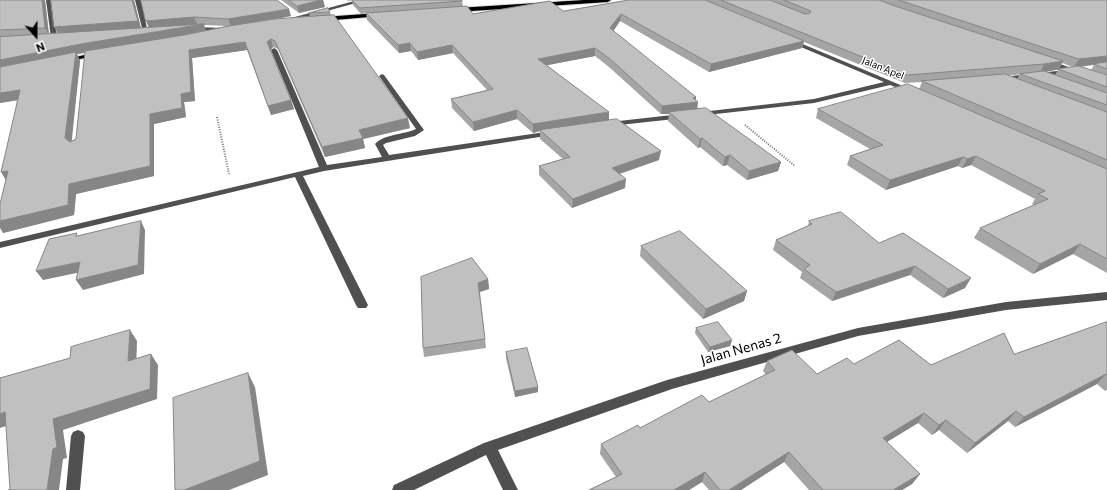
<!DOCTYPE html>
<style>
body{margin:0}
#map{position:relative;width:1107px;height:490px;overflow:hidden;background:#fff;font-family:Commissioner,sans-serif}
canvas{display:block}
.north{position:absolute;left:16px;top:16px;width:40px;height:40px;-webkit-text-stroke:3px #fff;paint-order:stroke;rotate:159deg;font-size:11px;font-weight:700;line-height:16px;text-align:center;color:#000}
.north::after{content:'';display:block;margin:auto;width:14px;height:18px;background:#000;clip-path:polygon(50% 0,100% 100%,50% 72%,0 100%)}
</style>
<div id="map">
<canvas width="1107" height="490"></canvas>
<div class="north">N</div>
</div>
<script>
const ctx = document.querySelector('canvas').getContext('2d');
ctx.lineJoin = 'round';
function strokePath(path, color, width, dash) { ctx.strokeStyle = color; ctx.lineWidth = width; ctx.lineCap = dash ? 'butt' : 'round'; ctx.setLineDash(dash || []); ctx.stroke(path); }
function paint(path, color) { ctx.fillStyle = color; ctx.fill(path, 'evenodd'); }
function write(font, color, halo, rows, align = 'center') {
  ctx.font = font + ' Commissioner,sans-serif'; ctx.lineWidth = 3; ctx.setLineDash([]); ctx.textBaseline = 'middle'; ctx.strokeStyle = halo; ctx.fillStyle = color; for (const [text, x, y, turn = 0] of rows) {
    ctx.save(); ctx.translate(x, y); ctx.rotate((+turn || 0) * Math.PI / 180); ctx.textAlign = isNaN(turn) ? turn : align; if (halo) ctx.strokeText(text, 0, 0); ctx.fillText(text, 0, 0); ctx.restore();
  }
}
const major = new Path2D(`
 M584 0H611L608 2 457 12 454 10 457 8Z
 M379 13 382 15 381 16 323 21 320 19 323 17Z
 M98 52 101 54 100 55 65 62 62 60Z`);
strokePath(major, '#dbdbdb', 2);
strokePath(new Path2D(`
 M217 117 229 174
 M745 125 795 166`), '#727272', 2, [1, 1.5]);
paint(new Path2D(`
 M46 0H52L57 38 54 40 51 38Z
 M135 0H141L148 33 143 32Z
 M358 0H367L283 23 280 21Z
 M192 27 226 28 229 30 226 32 190 30 189 29Z
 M789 40H793L917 92 911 93 890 85 814 103 698 116 697 114 701 112 814 99 884 82 789 42Z
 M274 48 277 50 327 165 382 157 375 144C384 134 403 135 416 129L379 76 382 74 384 75 424 130 415 136 386 143 383 145 389 155 552 131 556 133 552 135 324 171 303 176 368 305 366 308H358L356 305 295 177 0 248V242L319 167 271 50Z
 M1048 60 1107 80V84L1073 73 1002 81 999 79 1002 77 1066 70 1046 63V61Z
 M681 114 685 116 684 118 610 126 606 124 610 122Z
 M1107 292V300L1006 310 858 336 672 389 498 450 518 490H503L486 455 414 490H392L394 485 484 443 667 380 858 328 1006 302Z
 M78 430 83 432 85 436 80 490H66L71 436 73 432Z`), '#505050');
paint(major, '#000');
paint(new Path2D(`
 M0 0H45L49 34 58 33 51 0H134L141 28H149L141 0 291 16 277 19 310 16 309 13 330 12 331 15 410 128 363 139 365 148 325 157 278 49 273 47 270 50 291 100 294 109 271 115 247 50 192 58 195 101 184 102 186 117 154 124V176L76 194 74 215 3 233 6 180 17 100 0 103ZM204 25 226 26 206 31ZM85 53 76 139 71 141 80 61 77 54Z
 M281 0H323L325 7 299 13Z
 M347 0H462V1L463 6 473 14 563 11 629 0H1107V273L1073 254 1033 274 974 238 980 228 1034 205 1032 204 1035 199 971 165 962 168 958 166 886 190 847 165 850 156 870 149 816 118 818 109 919 89 922 82 905 83 804 42 802 48 709 72 620 21 613 31 696 100 697 109 781 162 778 171 747 180 727 165 723 166 700 147 698 148 668 121 669 114H661L609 67 595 56 547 65 609 120 659 160 620 174 625 188 572 208 539 175V166L563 159 540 139V131L533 133 517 119 474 131 452 108 451 99 487 90 453 53 418 60 411 51 399 53 367 20 366 13 361 14 353 5 352 0 348 1ZM1062 63 1073 67 1059 69ZM1094 65 1091 70 1080 67ZM1056 70H1058L1055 75 1045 72ZM1020 74 1017 79 1007 75H1015Z
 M809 221 879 243 965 288 943 298 910 275 832 301 800 278 802 272 773 250 776 240 808 226Z
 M641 246 747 291 744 301 703 319 640 256Z
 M488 279 489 289 480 292 486 348 424 357 423 348Z
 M1107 322V390L1105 391 1097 384 1015 427 1008 421 967 453 939 430 932 435 918 423 887 442 920 474 912 484 902 490H809L784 462 741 490H709L702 482 689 490H589L616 477 600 454 601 444 640 428 709 402 766 375 763 371 767 361 817 374 854 364 931 365 1014 354Z
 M696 328 732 340 730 346 708 352 695 333Z
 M506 352 538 387V392L515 397 506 358Z`), '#a5a5a5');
paint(new Path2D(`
 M42 0H45L49 36 45 28Z
 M132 0H134L141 29 58 34 54 27Z
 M321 0H323L325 7 299 13 297 6Z
 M289 9 291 16 231 26 228 19Z
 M621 14 620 21 610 36V28Z
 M194 17 197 24 149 28 146 21Z
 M204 24 206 32 77 54 80 61 71 148 65 138 0 70V60L81 44Z
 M271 39 273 47 270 51 267 42Z
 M804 41 802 48 709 72 711 64Z
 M245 42 247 50 192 58 195 101 184 102 186 117 154 124V176L76 194 74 215 3 233 0 228V221L69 184 150 114 181 94 189 50Z
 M410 43 411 51 399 53 398 45Z
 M452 45 453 53 418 60 417 52Z
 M595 48V56L538 67V59Z
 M1107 56V63L1074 67 1079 59Z
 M1063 61 1059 69 1040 73 1044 64Z
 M20 90 25 99 0 103V93Z
 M696 97V102H698L697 111 669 112V114H661L662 106Z
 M291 100 294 109 271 115 268 106Z
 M517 110V119L474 131 473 122Z
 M609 112V121L540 130V131L533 133V124Z
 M408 118 410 128 363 139 365 148 325 157 322 147 359 130Z
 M702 138 700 147 698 148 700 139Z
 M661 151 659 160 612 176V168Z
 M730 155 727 165 723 166 725 157Z
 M976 156 971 165 962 168 967 159Z
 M963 157 958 166 886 190 890 180Z
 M781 162 778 171 747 180 749 171Z
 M8 171 7 182 1 172Z
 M626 179 625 188 572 208 573 199Z
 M141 221 145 230 144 274 83 290 76 280Z
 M1080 244 1073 254 1033 274 1040 264Z
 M80 262 86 271 43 280 36 271Z
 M915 266 910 275 832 301 836 292Z
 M971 278 965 288 943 298 948 289Z
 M488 279 489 289 479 292 478 283Z
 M747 291 744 301 703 319 706 309Z
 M130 330 137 341 136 372 128 361Z
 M732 340 730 346 708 352 710 347Z
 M151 354 158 365 157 399 63 430 67 458 63 459 59 490H47L53 419Z
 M248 373 255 387 268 475 229 490H184Z
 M1106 374 1097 384 1015 427 1024 417Z
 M538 387V392L515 397V391Z
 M1016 411 1008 421 967 453 975 443Z
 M5 412 15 423 0 428V414Z
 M924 413 918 423 877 448 883 438Z
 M946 420 939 430 932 435 939 425Z
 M789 452 784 462 741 490H729Z
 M705 472 702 482 689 490H674Z
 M920 474 912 484 902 490H893Z`), '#868686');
const building = new Path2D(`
 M0 0H42L45 28 0 30Z
 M51 0H132L138 21 54 27Z
 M141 0H277L289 9 228 19 194 17 146 21Z
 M289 0H321L297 6Z
 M352 0H462V1L360 8Z
 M629 0H705L804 41 711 64 621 14 610 28 696 97 693 98 698 102 662 106 610 59 595 48 538 59 609 112 533 124 517 110 473 122 451 99 493 89 452 45 417 52 410 43 398 45 366 13 467 6 473 14 550 1 563 11Z
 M721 0H770L805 14 810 13 811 11 784 0H879L895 6 1063 61 1044 64 908 75Z
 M899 0H1107V56L1079 59Z
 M328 8 330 12 309 13Z
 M334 15 408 118 359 130 363 138 322 147 275 41 271 39 267 42 291 100 268 106 245 42 189 50 191 92 181 94 182 108 150 114V166L69 184 68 205 0 221V204L8 171 1 172 20 90 0 93V67L76 52 65 138 70 142 76 139 85 51 184 35 229 26 274 19Z
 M204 24 81 44 0 60V37Z
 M1107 62V69L1094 64Z
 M1079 66 1107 75V87L1058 69Z
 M1044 71 1107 93V105L1020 74Z
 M1005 74 1107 112V160L922 81Z
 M908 84 1107 169V259L1080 244 1040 264 980 228 1048 199 1038 194 1045 191 976 156 967 159 963 157 890 180 850 156 883 145 818 109Z
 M706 108 781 162 749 171 730 155 725 157 702 138 700 139 669 112Z
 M617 119 661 151 612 168 626 179 573 199 539 166 570 157 540 130Z
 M841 212 879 243 903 233 971 278 948 289 915 266 836 292 804 269 810 265 776 240 812 224 809 221Z
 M141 221 138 265 76 280 80 262 36 271 49 239 77 233 76 236Z
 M680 231 747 291 706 309 641 246Z
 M472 258 488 279 478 283 485 339 423 348 421 277Z
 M718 322 732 340 710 347 696 328Z
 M1107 322V375L1106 374 1024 417 1016 411 975 443 946 420 939 425 924 413 883 438 920 474 893 490H823L789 452 729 490H720L705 472 674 490H589L622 474 601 444 638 425 640 428 702 395 709 402 775 370 767 361 792 350 817 374 847 358 854 364 899 340 931 365 1004 333 1014 354Z
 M130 330 128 361 151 354 150 389 53 419 57 447 53 449 47 490H8L10 489 5 412 0 414V378L70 358 71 347Z
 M527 348 538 387 515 391 506 352Z
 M248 373 260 461 184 490H175L173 398Z`);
paint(building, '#c0c0c0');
strokePath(building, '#868686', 1);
write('10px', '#000', '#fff', [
 ["Jalan Apel",883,68,22]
]);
write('14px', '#000', '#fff', [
 ["Jalan Nenas 2",741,349,-16]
]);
</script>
